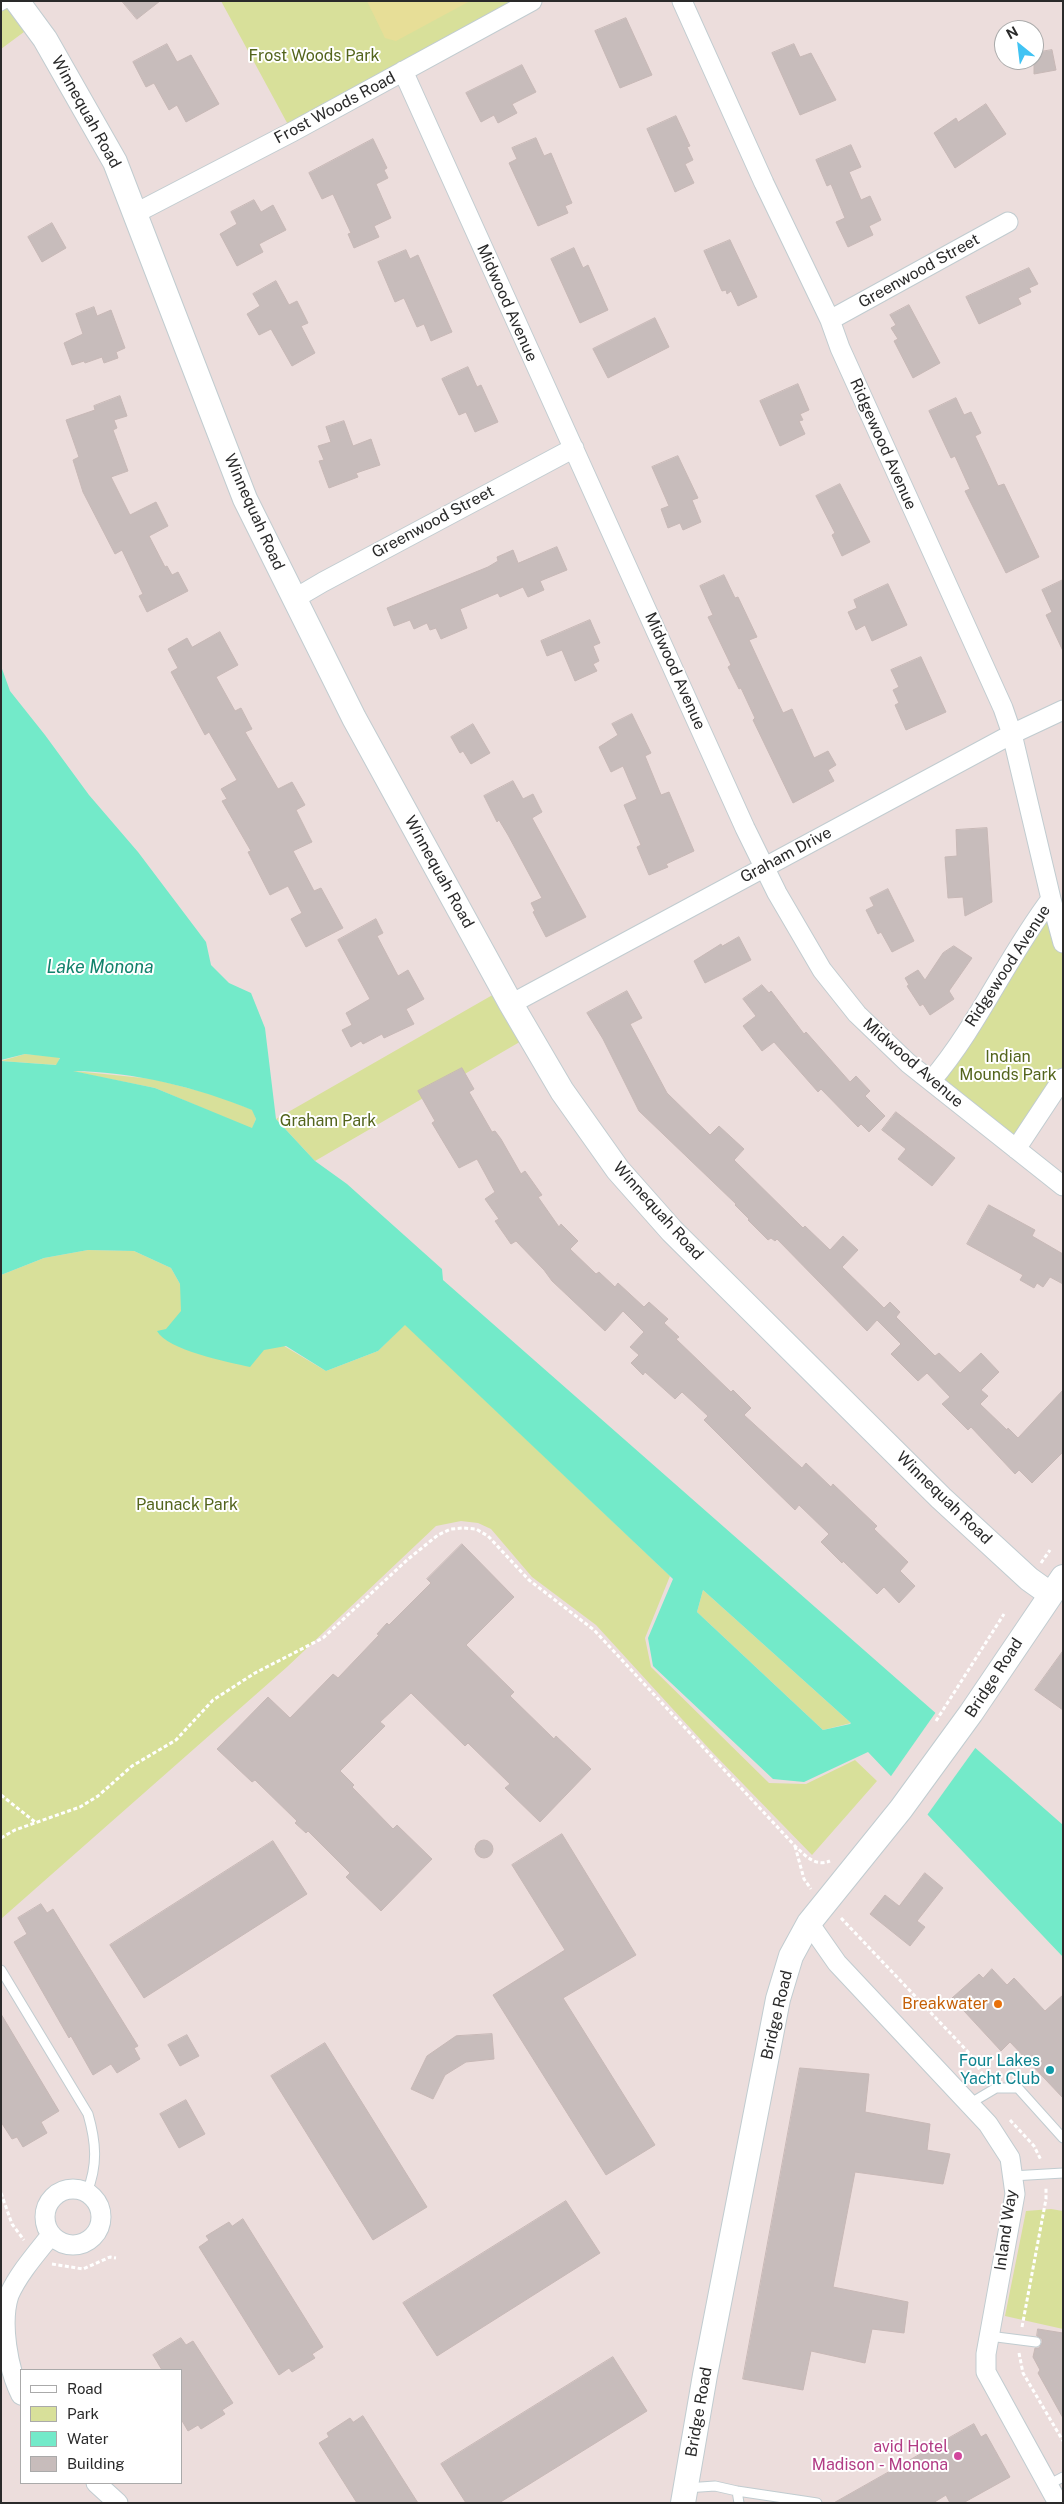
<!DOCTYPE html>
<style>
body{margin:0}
#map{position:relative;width:1064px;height:2504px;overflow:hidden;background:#ecdddc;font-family:"Public Sans",sans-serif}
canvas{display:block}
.frame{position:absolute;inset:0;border:2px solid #2a2a2a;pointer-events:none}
.legend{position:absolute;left:20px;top:2369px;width:162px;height:115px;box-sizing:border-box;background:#fff;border:1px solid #aaa;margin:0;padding:6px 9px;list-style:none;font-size:15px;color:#2a2a2a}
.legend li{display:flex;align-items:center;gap:10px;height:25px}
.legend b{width:25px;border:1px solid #aaa}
.north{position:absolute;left:994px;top:20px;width:50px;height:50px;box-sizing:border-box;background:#fff;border:1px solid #aaa;border-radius:50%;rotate:331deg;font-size:14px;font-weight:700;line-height:20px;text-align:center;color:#2a2a2a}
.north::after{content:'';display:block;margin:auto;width:18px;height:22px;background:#41c3f3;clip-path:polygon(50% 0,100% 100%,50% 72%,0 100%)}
</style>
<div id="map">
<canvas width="1064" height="2504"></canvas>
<div class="frame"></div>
<ul class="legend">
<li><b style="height:6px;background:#fff"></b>Road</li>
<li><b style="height:14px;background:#d8e09a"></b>Park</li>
<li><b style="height:14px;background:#73eac9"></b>Water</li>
<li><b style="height:14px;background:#c7bcbb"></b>Building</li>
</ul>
<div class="north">N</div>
</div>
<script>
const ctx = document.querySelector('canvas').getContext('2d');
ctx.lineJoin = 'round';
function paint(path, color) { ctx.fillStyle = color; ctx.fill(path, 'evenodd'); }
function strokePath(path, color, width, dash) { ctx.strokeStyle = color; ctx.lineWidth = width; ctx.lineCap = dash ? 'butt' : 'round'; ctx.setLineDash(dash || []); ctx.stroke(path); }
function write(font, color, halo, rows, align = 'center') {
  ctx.font = font + ' "Public Sans",sans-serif'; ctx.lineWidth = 4; ctx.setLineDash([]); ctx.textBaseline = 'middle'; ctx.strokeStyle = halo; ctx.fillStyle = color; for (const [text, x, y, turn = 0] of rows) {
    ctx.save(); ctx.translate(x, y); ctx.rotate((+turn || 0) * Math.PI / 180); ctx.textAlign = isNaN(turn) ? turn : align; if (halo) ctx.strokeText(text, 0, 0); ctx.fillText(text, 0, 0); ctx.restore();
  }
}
paint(new Path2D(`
 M1 1 28 29 1 49Z
 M221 1H532L292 132Z
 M1051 899 1063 943V1078L1016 1149 931 1081Z
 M496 993 530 1036 315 1161 276 1119Z
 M25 1054 60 1057 57 1065 1 1061Z
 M65 1070 153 1079 215 1095 253 1110 256 1119 252 1129 155 1088Z
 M88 1250 134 1251 171 1268 180 1284 326 1371 378 1351 405 1324 670 1576 645 1638 651 1667 769 1783 806 1784 855 1760 877 1781 812 1855 713 1753 596 1625 532 1577 491 1529 478 1523 461 1521 436 1526 287 1667 1 1919V1275L44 1258Z
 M703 1590 851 1723 823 1730 697 1612Z
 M1051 2209 1063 2211V2329L1005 2316 1026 2211Z`), '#d8e09a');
paint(new Path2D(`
 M367 1H470L396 41 385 38Z`), '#e7de97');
paint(new Path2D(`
 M1 666 10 691 45 735 89 795 138 852 206 942 211 965 229 983 251 993 265 1028 276 1119 315 1161 347 1184 442 1269 443 1280 1063 1825V1957L868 1752 804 1782 773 1779 653 1666 648 1638 673 1579 405 1325 378 1351 326 1371 286 1346 264 1350 250 1367C228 1362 167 1350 157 1331L166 1329 181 1311 180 1284 171 1268 134 1251 88 1250 44 1258 1 1275V1061L56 1065 60 1058 25 1054 1 1060ZM73 1071C134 1072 196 1087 252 1110L256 1119 252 1128 155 1088ZM703 1590 851 1723 850 1724 823 1730 697 1612Z`), '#73eac9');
paint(new Path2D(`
 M936 1712 976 1747 925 1818 889 1779Z`), '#ecdddc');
const building = new Path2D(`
 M122 1H160L137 19Z
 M626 18 652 75 620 88 595 31Z
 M167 44 177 62 191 55 219 104 186 122 177 105 169 110 154 83 146 87 133 62Z
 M794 44 800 57 811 53 836 100 800 115 772 53Z
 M1052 50 1056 70 1034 74V53Z
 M522 65 536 92 512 104 517 113 498 123 494 115 481 122 466 93Z
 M986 104 1006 134 955 168 934 133 956 118 958 122Z
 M676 116 690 146 687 147 693 160 685 164 694 183 675 192 647 129Z
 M536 138 544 156 551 153 572 203 565 206 568 213 538 226 509 163 517 159 512 148Z
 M373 139 387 168 384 170 388 178 376 184 391 218 374 226 379 237 354 248 348 234 351 233 333 194 322 199 309 173Z
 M851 145 861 167 849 172 861 200 870 196 881 220 869 226 873 235 848 247 836 222 845 218 831 184 827 186 816 160Z
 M254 200 261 212 273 205 286 230 259 244 263 252 237 266 220 234 237 224 231 212Z
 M52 223 66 248 42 262 28 237Z
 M730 240 757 297 738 306 731 291 727 294 726 290 722 291 704 251Z
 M574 248 583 268 588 265 608 310 580 323 551 259Z
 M406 250 410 259 418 255 452 332 431 341 424 324 417 327 404 298 395 302 378 262Z
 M1029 268 1038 284 1029 288 1031 292 1018 298 1021 304 979 324 966 297Z
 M276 281 289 305 297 301 308 323 301 326 315 353 292 366 271 329 259 335 247 314 260 306 253 294Z
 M909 305 940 363 913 378 894 341 898 339 891 328 896 325 890 315Z
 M94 307 97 316 111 310 125 348 116 352 118 358 104 363 102 357 85 363 84 361 72 365 64 343 83 334 76 314Z
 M655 318 669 347 608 378 593 349Z
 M468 367 477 387 481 385 498 422 475 432 466 412 459 415 442 379Z
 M798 384 809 410 800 414 803 420 799 421 805 434 780 446 760 401Z
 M120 396 127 416 114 420 117 428 113 430 128 471 111 477 130 515 156 502 168 526 149 536 165 567 167 566 172 575 178 572 188 591 147 612 139 596 143 594 122 550 115 554 83 492 73 460 79 457 66 420 95 410 94 406Z
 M956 398 964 415 971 412 981 433 975 436 990 468 998 486 1004 484 1039 557 1006 573 965 491 970 489 955 456 951 458 929 411Z
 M344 421 353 446 371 439 380 465 356 473 358 477 329 488 319 461 324 460 318 446 331 442 326 427Z
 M678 456 698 498 692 500 701 522 683 530 680 523 668 528 661 509 669 506 652 467Z
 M840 484 870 542 842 556 832 535 835 533 816 496Z
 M557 547 567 570 540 581 544 590 528 597 523 587 500 597 498 593 460 609 467 628 441 639 436 628 430 630 427 623 414 629 410 620 394 626 387 608 488 567 498 561 497 557 513 550 518 563Z
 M724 575 735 598 738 597 757 637 749 640 783 713 792 709 814 758 828 751 836 765 828 770 834 781 793 803 753 720 755 718 741 688 739 689 728 667 731 665 708 617 713 615 700 586Z
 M1063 580V651L1046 615 1052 612 1042 590Z
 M888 584 907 625 872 641 865 625 856 630 848 612 857 608 854 600Z
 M590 620 600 643 593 646 599 661 593 664 597 671 575 681 562 650 547 656 541 641Z
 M220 632 238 665 216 677 235 711 241 708 252 729 245 732 278 789 292 782 305 805 296 810 312 842 293 851 314 891 321 888 343 928 306 947 291 919 302 913 288 886 270 895 248 852 251 851 222 801 227 799 221 789 237 780 209 732 205 735 171 672 178 668 168 649 187 638 192 647Z
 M921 657 946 712 906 730 895 705 899 703 893 690 899 687 891 670Z
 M632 714 651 753 645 756 661 795 669 792 694 851 666 864 668 867 649 875 637 847 641 845 624 805 637 799 623 766 611 772 599 747 618 735 612 724Z
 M473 724 490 753 471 764 463 751 460 753 451 737Z
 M513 781 523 799 533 794 542 812 532 818 586 917 546 937 533 912 535 911 531 903 542 898 508 835 499 820 497 822 484 796Z
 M987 828 992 902 965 916 963 897 948 898 945 857 957 856 956 830Z
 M888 889 914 941 892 952 881 932 878 934 866 910 874 906 870 898Z
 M376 919 383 933 377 936 398 976 408 970 424 999 406 1009 414 1024 384 1038 382 1034 363 1044 361 1041 351 1047 342 1030 352 1025 346 1013 370 999 338 940Z
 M739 937 751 960 705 983 694 961 721 944 722 946Z
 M954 946 972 958 949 991 954 999 930 1015 923 1004 920 1006 907 986 909 985 905 978 918 970 925 980 943 953Z
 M762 985 769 993 771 991 804 1034 806 1032 850 1082 856 1076 870 1091 865 1096 885 1116 869 1132 861 1124 858 1127 821 1089 818 1092 774 1042 762 1051 743 1026 756 1016 743 999Z
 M627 991 642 1018 630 1024 667 1093 710 1135 719 1126 744 1149 734 1160 803 1228 805 1226 830 1250 843 1236 858 1250 842 1267 884 1308 890 1302 900 1312 896 1317 935 1356 939 1353 960 1373 981 1353 999 1372 981 1390 988 1396 980 1404 1007 1430 1008 1428 1018 1438 1063 1390V1452L1032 1483 1019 1470 1015 1474 971 1427 968 1430 942 1404 950 1397 927 1373 918 1381 891 1354 901 1344 877 1320 867 1331 777 1239 775 1241 771 1238 768 1240 748 1220 749 1219 735 1205 736 1204 639 1111 603 1039 587 1013Z
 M462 1068 474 1089 469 1092 492 1132 495 1131 501 1139 521 1174 525 1171 542 1195 538 1197 559 1227 561 1224 578 1241 570 1249 596 1274 599 1272 615 1287 618 1283 644 1307 649 1302 668 1319 664 1323 679 1337 676 1339 731 1392 733 1390 751 1408 744 1415 802 1468 806 1463 831 1487 833 1484 877 1526 874 1529 908 1562 900 1571 915 1586 899 1603 884 1587 877 1594 843 1561 842 1563 821 1542 829 1534 799 1505 795 1510 753 1469 704 1420 708 1416 682 1392 675 1399 645 1372 643 1375 631 1363 639 1355 630 1347 644 1332 623 1311 605 1331 552 1281 544 1270 516 1241 511 1244 495 1221 499 1219 485 1199 495 1192 477 1159 459 1168 432 1123 435 1121 418 1091Z
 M896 1112 955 1158 932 1186 898 1159 906 1149 882 1130Z
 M989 1205 1035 1230 1032 1236 1063 1254V1284L1050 1277 1043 1287 1037 1283 1034 1288 1020 1280 1023 1275 967 1244Z
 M462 1544 514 1597 466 1645 514 1692 510 1696 554 1739 556 1736 591 1769 540 1822 505 1788 510 1784 468 1743 465 1746 411 1693 380 1722 385 1726 340 1771 354 1785 352 1787 393 1829 397 1825 432 1859 381 1911 346 1877 350 1873 308 1831 306 1833 295 1823 297 1821 255 1780 252 1782 217 1749 268 1697 290 1718 333 1674 338 1678 379 1635 377 1634 387 1623 389 1625 431 1583 427 1579Z
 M1063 1651V1710L1035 1690Z
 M562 1834 636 1955 563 1998 655 2145 606 2175 493 1995 565 1950 512 1865Z
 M475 1849a9 9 0 1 1 18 0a9 9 0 1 1-18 0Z
 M273 1841 307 1894 144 1998 110 1945Z
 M925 1873 943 1888 917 1921 925 1927 910 1946 870 1914 885 1895 899 1906Z
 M41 1904 47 1913 53 1909 138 2046 134 2048 140 2059 117 2073 111 2064 93 2075 71 2036 69 2038 14 1942 27 1934 18 1918Z
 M992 1969 1007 1985 1014 1978 1045 2011 1063 1995V2098L1010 2042 1001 2051 952 1998 979 1974 983 1978Z
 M1 2014 59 2111 41 2122 47 2133 23 2147 17 2137 12 2139 1 2122Z
 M492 2034 494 2059 466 2062 445 2075 433 2099 411 2089 427 2056 456 2036Z
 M187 2035 199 2056 180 2066 168 2045Z
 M325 2043 427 2207 373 2240 271 2076Z
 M800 2068 869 2074 865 2112 930 2124 927 2150 950 2154 943 2184 855 2172 833 2287 908 2302 904 2333 872 2329 865 2363 811 2351 803 2390 743 2379Z
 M186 2100 205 2134 179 2148 160 2114Z
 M566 2201 600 2253 437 2356 403 2303Z
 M243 2219 323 2347 312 2354 315 2358 292 2372 289 2368 279 2375 199 2247 209 2240 206 2236 229 2222 232 2226Z
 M1038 2329 1063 2333V2418L1038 2373 1040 2370 1033 2357 1035 2348H1039L1042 2343V2339L1037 2336Z
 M181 2338 186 2345 193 2341 233 2403 222 2410 225 2414 201 2429 198 2425 188 2431 181 2419V2370H162L153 2355Z
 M613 2357 647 2411 499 2503H466L441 2464Z
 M363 2416 404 2481 418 2503H357L319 2443 329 2437 327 2433 350 2418 353 2422Z
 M974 2424 981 2437 986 2434 1010 2477 963 2503H950L946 2495 933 2503H834Z`);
paint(building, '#c7bcbb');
strokePath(building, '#c7b8b6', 1);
const service = new Path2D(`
 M1 6 10 1
 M1 1970 88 2114C96 2142 98 2165 87 2192
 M969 2104 996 2088H1018L1063 2138
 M1012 2176 1063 2173
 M989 2336 1036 2342
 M1048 2485 1063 2477
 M686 2488 715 2486 737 2491 739 2503
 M737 2491 817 2503`);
const minor = new Path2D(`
 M682 1 764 183 830 320 840 348 1003 708 1012 734 1051 899C1007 957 978 1026 931 1081
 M403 71 745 828 777 893 822 970 857 1014 908 1063 1063 1186
 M136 213 292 132 532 1
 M830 320 1008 222
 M294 599 323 582 574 448
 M1051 899 1063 943
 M511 1004 1012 734 1063 710
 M1016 1149 1063 1078
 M809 1923 837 1963 988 2124 1010 2158 1015 2194 986 2354V2372L1058 2503
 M45 2217a28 28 0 1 1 56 0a28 28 0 1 1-56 0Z
 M21 2395C8 2369 0 2323 9 2295 19 2273 36 2254 51 2235
 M96 2483 118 2503`);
const tertiary = new Path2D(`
 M17 1 45 39 115 162 245 499 354 718 511 1004 562 1091 618 1170 672 1231 941 1498 1029 1579 1050 1594
 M683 2503 705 2375 778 1999 791 1956 809 1923 901 1809 971 1713 1063 1577`);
strokePath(service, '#c1ccd0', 11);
strokePath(minor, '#c1ccd0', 21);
strokePath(tertiary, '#c1ccd0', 26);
strokePath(new Path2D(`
 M1041 1563 1050 1550
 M936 1721 1004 1614
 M1 1795 35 1822
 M1 1838 15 1830 80 1807 98 1796 132 1766 176 1740 213 1700 255 1673 323 1638 407 1560 438 1535 451 1529 463 1528 476 1529 488 1536 529 1580 594 1630 795 1846C806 1856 815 1867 830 1861
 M795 1846 804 1879 811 1889
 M841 1918 970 2054 985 2078
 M1010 2120 1034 2146 1041 2160
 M1 2193 12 2224 24 2240
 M52 2264 83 2269 110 2257 116 2258
 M1022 2327 1046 2199V2188
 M1019 2353 1023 2373 1063 2441`), '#fff', 3, [4, 2.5]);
strokePath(service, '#fff', 9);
strokePath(minor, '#fff', 19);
strokePath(tertiary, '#fff', 24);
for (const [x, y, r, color] of [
 [998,2004,5,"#e8710a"],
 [1050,2070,5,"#0f9aa8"],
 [958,2456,5,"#d1479c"]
]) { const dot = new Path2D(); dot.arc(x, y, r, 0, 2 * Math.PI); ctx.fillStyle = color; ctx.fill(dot); strokePath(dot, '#fff', 2); }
write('16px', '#53641c', '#fff', [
 ["Frost Woods Park",314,56],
 ["Indian",1008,1057],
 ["Mounds Park",1008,1075],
 ["Graham Park",328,1121],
 ["Paunack Park",187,1505]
]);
write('16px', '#2a2a2a', '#fff', [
 ["Frost Woods Road",335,108,-28],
 ["Winnequah Road",86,112,61],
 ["Greenwood Street",919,271,-29],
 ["Midwood Avenue",507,303,66],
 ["Ridgewood Avenue",883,444,66],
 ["Winnequah Road",254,512,66],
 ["Greenwood Street",433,522,-28],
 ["Midwood Avenue",675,671,66],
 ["Graham Drive",786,855,-28],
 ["Winnequah Road",439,872,61],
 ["Ridgewood Avenue",1008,966,-57],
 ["Midwood Avenue",913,1063,41],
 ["Winnequah Road",658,1211,48],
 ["Winnequah Road",944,1498,44],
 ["Bridge Road",994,1678,-57],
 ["Bridge Road",777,2015,-77],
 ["Inland Way",1006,2230,-82],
 ["Bridge Road",699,2412,-80]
]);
write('16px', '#c56008', '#fff', [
 ["Breakwater",988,2004]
], 'right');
write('16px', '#0d838f', '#fff', [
 ["Four Lakes",1040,2061],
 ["Yacht Club",1040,2079]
], 'right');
write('16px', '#b23c85', '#fff', [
 ["avid Hotel",948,2447],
 ["Madison - Monona",948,2465]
], 'right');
write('italic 18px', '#12826c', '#fff', [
 ["Lake Monona",100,967]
]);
</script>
